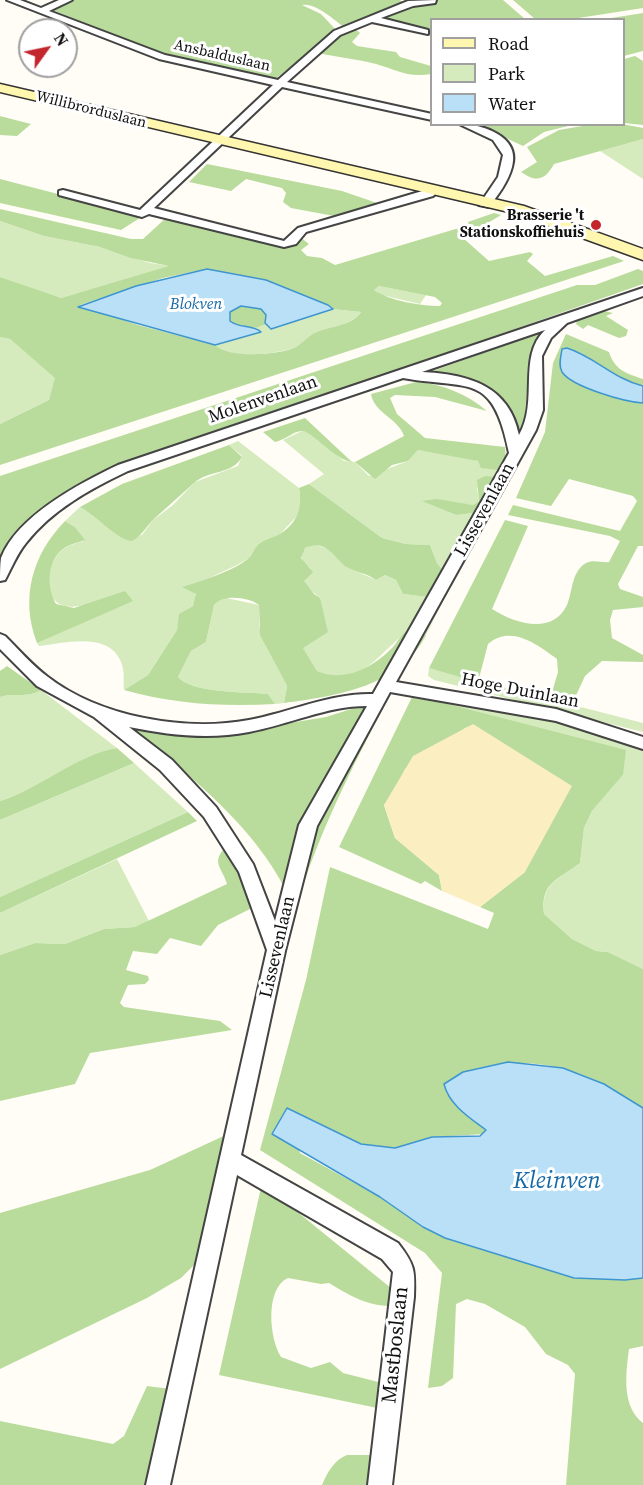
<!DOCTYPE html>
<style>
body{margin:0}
#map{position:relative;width:643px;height:1485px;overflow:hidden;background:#fffdf5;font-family:"Source Serif 4",serif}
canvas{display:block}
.legend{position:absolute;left:430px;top:18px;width:195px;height:108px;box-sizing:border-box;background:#fff;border:2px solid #a0a0a0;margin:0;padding:8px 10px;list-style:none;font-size:18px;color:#111}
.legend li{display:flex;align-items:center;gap:12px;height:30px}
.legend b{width:30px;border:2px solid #a0a0a0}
.north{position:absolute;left:18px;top:18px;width:60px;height:60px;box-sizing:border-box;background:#fff;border:2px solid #a0a0a0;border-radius:50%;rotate:57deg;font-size:16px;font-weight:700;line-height:24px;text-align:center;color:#111}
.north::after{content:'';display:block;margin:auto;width:21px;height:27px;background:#c4262e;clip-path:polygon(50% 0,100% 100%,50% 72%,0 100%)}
</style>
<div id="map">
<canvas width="643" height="1485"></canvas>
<ul class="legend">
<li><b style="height:8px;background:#fff6b0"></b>Road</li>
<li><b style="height:16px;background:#d5ebbd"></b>Park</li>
<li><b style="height:16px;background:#b9e0f7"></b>Water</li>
</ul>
<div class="north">N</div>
</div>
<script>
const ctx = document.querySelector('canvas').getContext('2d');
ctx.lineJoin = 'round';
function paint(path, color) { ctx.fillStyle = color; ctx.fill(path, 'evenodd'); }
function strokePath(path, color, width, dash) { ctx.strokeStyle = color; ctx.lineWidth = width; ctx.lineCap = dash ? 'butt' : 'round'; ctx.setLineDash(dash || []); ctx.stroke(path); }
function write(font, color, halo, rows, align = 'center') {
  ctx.font = font + ' "Source Serif 4",serif'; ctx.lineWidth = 6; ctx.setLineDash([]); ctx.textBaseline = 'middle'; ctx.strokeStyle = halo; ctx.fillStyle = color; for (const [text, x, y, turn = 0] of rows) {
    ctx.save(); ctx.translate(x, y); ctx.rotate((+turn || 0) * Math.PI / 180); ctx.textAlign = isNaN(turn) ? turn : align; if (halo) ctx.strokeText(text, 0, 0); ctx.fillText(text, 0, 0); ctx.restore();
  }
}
paint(new Path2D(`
 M643 139V179L600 151Z
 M0 221 44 236 100 247 150 263 171 266 61 298 54 297 0 277Z
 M379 286 426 295 420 304 382 295 374 290Z
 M333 309 361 312C352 325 330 329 315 334 308 337 303 343 296 347 279 354 229 360 215 345L260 332 256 328 266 324 271 329Z
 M0 337 10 339 56 378 49 400 0 424Z
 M302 431 309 432 344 461 355 462 369 476 408 461 418 450 465 457 507 471 506 477 485 476 477 488 479 501 473 505 423 501 456 515 491 511 453 583 437 563 430 545 406 544 382 538 309 484 324 474 283 440Z
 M238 441 299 488 301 502 299 514 280 534 257 546 251 557 237 565 207 579 183 587 194 592 197 597 193 606 180 614 177 630 148 675 124 690C123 680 125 671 121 662 109 631 64 643 39 646L37 643 56 634 84 605C41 616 41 569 62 550 68 545 77 543 84 541L75 527 65 521 80 507 92 513 123 538 142 535 153 520 173 505 195 482 238 466 242 456 229 445Z
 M313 544 328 549 347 567 376 580 385 575 396 580 403 594 444 599 426 635 412 630C381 645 365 692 317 671L302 647 320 598 307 587 303 579 311 569 303 562 301 555 305 548Z
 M226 598 259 605V626L266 646 287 686 284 703 275 704 268 694C247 692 191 693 178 677L191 651 206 642 214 605 217 601Z
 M429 668 643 723V732L434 680 428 676Z
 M418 688 561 722 643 748V969L608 952 596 951 572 939 544 914C541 882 558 880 580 863L584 828 592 811 623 775 413 695Z
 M41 690 117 748C79 754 39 789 0 801V697C15 692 26 699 41 690Z
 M134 763 188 812 0 897V820Z
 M117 859 150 923 135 927 104 929 65 944 35 943 0 955V913Z`), '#d5ebbd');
paint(new Path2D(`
 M73 0H400L405 4 344 27C333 19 315 2 302 5L321 14 337 31 275 79 155 51 50 9Z
 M431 0H503L525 19 432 20 431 35 381 18Z
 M513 0H643V8L572 19H535Z
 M643 13V51L624 56V20L605 19Z
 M354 28 360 33 352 42 357 46 396 52 400 57 431 66V74C406 78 398 70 376 64 357 59 337 57 318 53L343 33Z
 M635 56 643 61V125L624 123V59Z
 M0 116 31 124 17 136 0 135Z
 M622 124 643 128V139L554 164C545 180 537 183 521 172L537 162 527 147 559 130 588 125Z
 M478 125H572L544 132 523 146Z
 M207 164 342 191 377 203 334 216 291 208 283 202 286 193 282 188 246 179 231 191 189 182Z
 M0 179 143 216 121 230 0 203Z
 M0 209 131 239H143L168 216 278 244 300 237 309 244 301 250 307 256 322 258 335 265 469 225 468 222 494 213 501 215 463 238 489 261 530 252 533 254 527 261 545 276 613 256 624 261 0 465V424L49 400 55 378 10 339 0 337V277L61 298 169 266 131 258 100 247 44 236 0 221ZM207 269 265 280 328 305 333 309 361 312C351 327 329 326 315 333 308 336 303 343 296 347 279 355 229 359 215 345L138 325 80 305 163 278ZM379 286 435 297 442 303 440 306C421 306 390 301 374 290Z
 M638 269 643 271V284L102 474 0 561V476L577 285H595Z
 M241 306 261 309 266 315V324L256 328 233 324 228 317 230 312Z
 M600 310 613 313 606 316 628 330 626 336 619 338 588 325 583 329 576 324 578 317Z
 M542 332 533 348 530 362 523 431 519 432C500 386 476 375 427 373Z
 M566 334 609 352C615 370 625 373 643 379V386L626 381 581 353 598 391 643 403V546H638L618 584 620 589 643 597V607L613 610 610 620 612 638 643 655V662L602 661 585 676 572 704 550 699 558 672 557 659C538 645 511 624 488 644L478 682 429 668 505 520 528 526 492 609C514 623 552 636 567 605 573 591 571 572 586 563 593 559 602 563 609 562L620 541 610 536 508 515 513 505 620 531 637 501 633 496 569 479 551 506 516 498 545 432 553 363Z
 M416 382C443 384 467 394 487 411L435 397 395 395 390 398 397 414 425 438 505 447 507 471 481 468 478 461 418 450 408 461 392 465 375 479 355 462 404 436C399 419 374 413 371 394Z
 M305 418 352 462C333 459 311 429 301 431 292 432 285 440 275 442L263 432Z
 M229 445 242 457C232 475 208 470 194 483 181 495 168 506 155 518 146 526 143 535 132 541 118 541 95 514 80 507L122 484Z
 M485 476 506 477 504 488 491 511 456 515 422 501 437 499 473 505 479 501 477 480Z
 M309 484 382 538 406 544 430 545 437 563 453 583 444 599 403 594 396 580 385 575 376 580C367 573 354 572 345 566 332 555 325 539 305 548L301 558 313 572 304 581 314 594 320 598 328 632 303 648 317 671C345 683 374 667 393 647 399 640 401 634 409 630L426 635C400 687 336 696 284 703L287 686 260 635 259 605C249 597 222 594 214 605L206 642 191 651 178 677C191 693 247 692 268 694L275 704C223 707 174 704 124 690L148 675 177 630 179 614 193 606 196 594 182 587C201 581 235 571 250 557 253 554 254 549 257 546 262 540 272 538 278 535 297 524 303 509 299 488Z
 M65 521 75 527 85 540C78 543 69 544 63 549 46 562 47 589 56 604L74 608 125 591 133 601 37 643C20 598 32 555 65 521Z
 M7 666 41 690C26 699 15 692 0 697V671Z
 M413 695 626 750 623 775 592 811 584 828 580 863C558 880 540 882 544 914L572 939 596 951 608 952 643 969V1108C629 1101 617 1090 603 1084 555 1060 514 1058 463 1072L469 1118 486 1130 485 1134 432 1137 395 1148 361 1144 288 1108 300 1153 380 1197 423 1227 445 1238 625 1280 643 1278V1346L629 1349C626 1373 621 1406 643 1423V1485H566L575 1374 568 1365 546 1354 525 1327 485 1304 467 1299 456 1304 453 1378 442 1386 428 1388 442 1273 425 1253 260 1150 306 980 330 867 488 929 494 913 480 907 525 872 467 727 405 769 398 786 384 805 395 838 439 875 442 891 425 881 421 884 339 847Z
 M389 697C352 767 317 836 295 911 263 826 173 762 103 707L129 719 254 729 326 717Z
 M117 748 134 763 0 820V801C39 789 78 754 117 748Z
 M188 812 197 821 0 913V897Z
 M224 849 243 875 254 907 218 925 201 946 170 938 157 954 133 951 126 970 148 976 149 980 145 984 128 985 120 1003 124 1007 220 1021 232 1030 90 1053 75 1084 0 1101V955L35 943 65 944 104 929 135 927 227 884C223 869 211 863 224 849Z
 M228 1134 199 1260 181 1278 147 1298 0 1369V1213L150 1170Z
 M262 1183 397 1293 395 1306C369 1307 350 1296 329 1283L321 1284 288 1278C265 1288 269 1338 281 1357L311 1368 330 1362 343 1373 386 1384 382 1409 219 1375Z
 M147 1386 170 1389 148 1485H0V1421L113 1444 124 1436Z
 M347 1455H375L371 1485H322C327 1473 334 1460 347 1455Z`), '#b9dc9c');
paint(new Path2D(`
 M473 724 572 786 525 872 480 907 442 891 439 875 395 838 384 805 413 756Z`), '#fbeec1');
const water = new Path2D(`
 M207 269 266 280 328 305 333 309 271 329 265 323 266 315 261 309 241 306 230 312V321C240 329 253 324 261 332L215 345 78 307 136 286Z
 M567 348C595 357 614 379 643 386V403C625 402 572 387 562 372 558 365 561 357 562 349Z
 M508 1062 563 1068 604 1084 643 1108V1278L625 1280 574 1278 445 1238 423 1227 380 1197 272 1134 287 1108 361 1144 395 1148 432 1137 480 1136 486 1130C470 1118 449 1105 444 1084L463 1072Z`);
paint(water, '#b9e0f7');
strokePath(water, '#3f96cf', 1.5);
const street = new Path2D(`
 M7 0H20L41 8 59 0H72L49 11 165 55 278 80 334 31 408 1 436 0 435 3 413 6 381 18 428 30V34L372 22 340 35 287 82 432 114V120L282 87 154 208 284 241 298 228 429 189 438 191 433 196 306 232 296 244 284 247 149 214 142 217 59 195V191L63 190 140 210 273 85 159 59Z
 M459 124C482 124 521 136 512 167 508 182 498 195 489 207L479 205 498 177 503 155 493 140Z
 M643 288V296L567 323 551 338 542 356 543 410 536 430 396 682 556 709 643 737V749L556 721 390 692 317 826 285 951 241 1155 398 1243C415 1265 415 1270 414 1297L392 1485H368L393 1272 382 1259 237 1175 170 1485H146L267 950 239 872 204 817 160 770 94 717 37 686 0 649V634L5 636C19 650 33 666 48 677 100 717 185 732 249 720 291 712 330 693 373 694L509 453C493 371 469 390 403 378L128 471C90 489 52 510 26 543 17 554 12 567 5 580L0 581C0 574 0 565 1 558 17 516 80 483 118 465ZM545 330C517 357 539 401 519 435 509 385 467 374 422 372ZM367 706 299 825 275 921 253 864 216 807 172 760 129 727C168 735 209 740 249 732 288 725 326 706 367 706Z`);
const secondary = new Path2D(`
 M0 84 524 206 643 249V260L513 213 0 92Z`);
strokePath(street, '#444', 4);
strokePath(secondary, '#333', 3);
paint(street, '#fff');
paint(secondary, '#fff6b0');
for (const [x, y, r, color] of [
 [596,225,6,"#c4262e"]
]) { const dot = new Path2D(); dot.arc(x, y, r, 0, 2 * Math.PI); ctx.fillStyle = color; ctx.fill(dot); strokePath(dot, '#fff', 2); }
write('15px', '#111', '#fff', [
 ["Ansbalduslaan",222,56,13],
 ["Willibrorduslaan",91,110,14]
]);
write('bold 15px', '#111', '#fff', [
 ["Brasserie 't",584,216],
 ["Stationskoffiehuis",584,233]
], 'right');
write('italic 16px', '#1768a6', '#fff', [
 ["Blokven",196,305]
]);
write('18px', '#111', '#fff', [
 ["Molenvenlaan",263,400,-19],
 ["Lissevenlaan",485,510,-61],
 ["Hoge Duinlaan",520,691,11],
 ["Lissevenlaan",278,947,-77]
]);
write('21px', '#111', '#fff', [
 ["Mastboslaan",396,1345,-84]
]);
write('italic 24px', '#1768a6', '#fff', [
 ["Kleinven",557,1182]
]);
</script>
